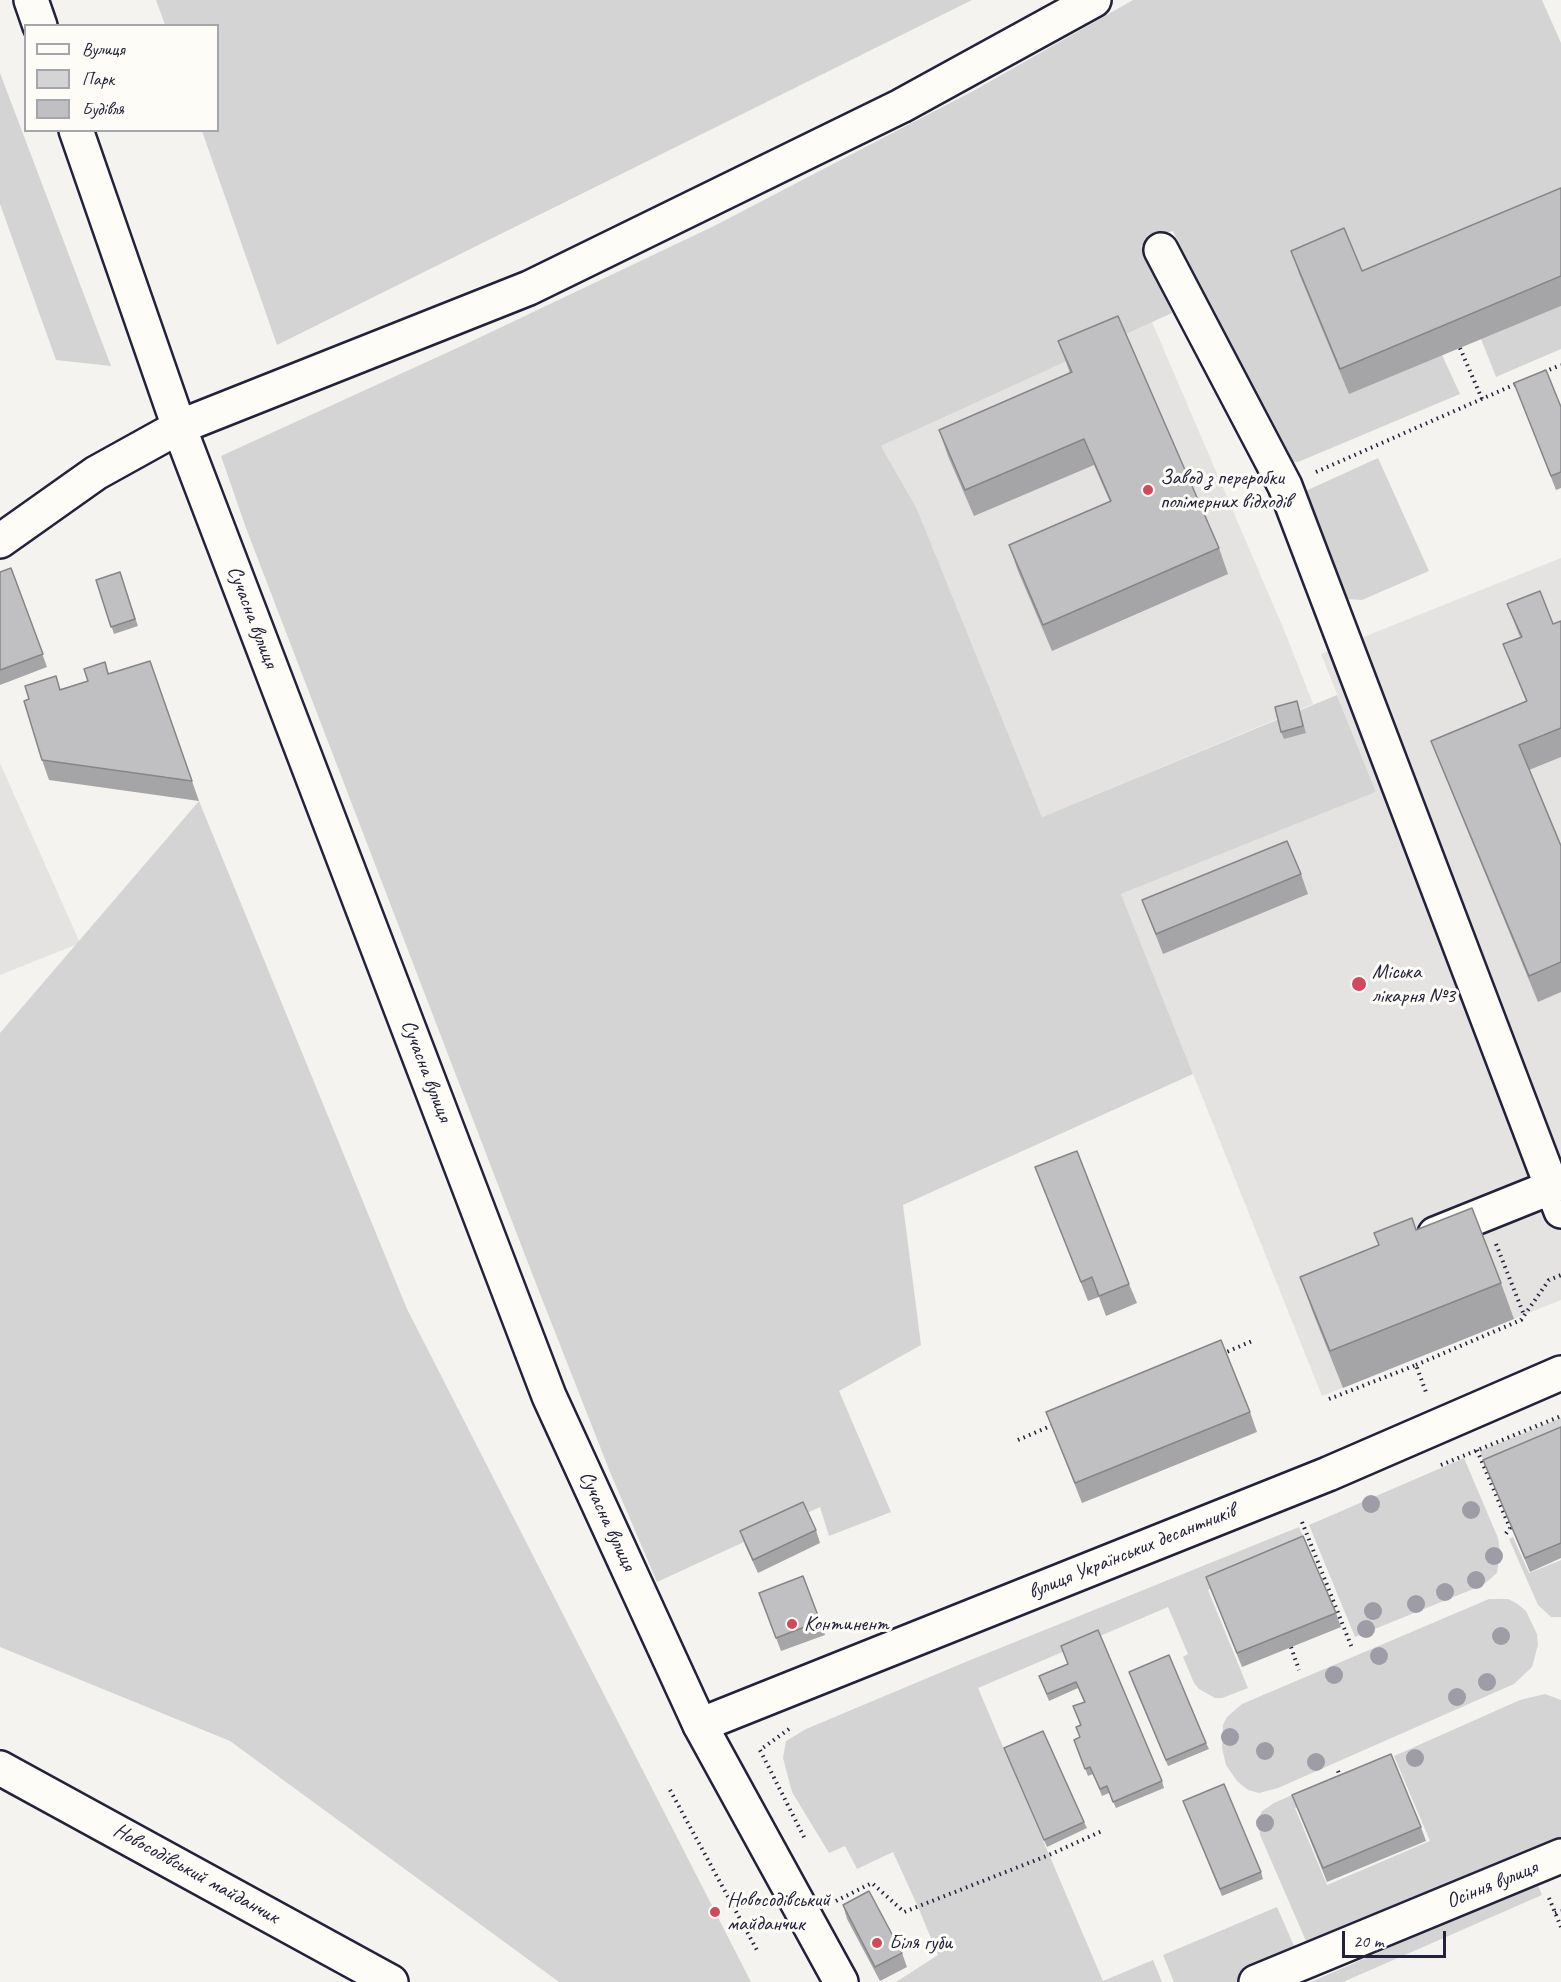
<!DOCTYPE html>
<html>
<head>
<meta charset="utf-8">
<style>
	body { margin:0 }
	#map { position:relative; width:1561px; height:1982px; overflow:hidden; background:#f4f3ef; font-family:Caveat,sans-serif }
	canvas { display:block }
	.legend { position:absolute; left:24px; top:24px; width:195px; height:108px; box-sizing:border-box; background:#fdfcf7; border:2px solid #a5a5ac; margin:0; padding:8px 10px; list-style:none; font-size:18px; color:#22223b }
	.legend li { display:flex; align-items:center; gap:12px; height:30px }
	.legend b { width:30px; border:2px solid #a5a5ac }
	.scale { position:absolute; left:1342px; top:1931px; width:104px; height:27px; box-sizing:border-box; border:3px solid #22223b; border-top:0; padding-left:8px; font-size:18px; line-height:21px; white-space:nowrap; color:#22223b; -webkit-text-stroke:4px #fdfcf7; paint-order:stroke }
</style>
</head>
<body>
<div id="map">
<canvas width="1561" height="1982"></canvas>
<ul class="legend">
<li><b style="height:8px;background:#fdfcf7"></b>Вулиця</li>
<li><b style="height:16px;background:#d5d4d5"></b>Парк</li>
<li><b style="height:16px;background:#c0bfc2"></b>Будівля</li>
</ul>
<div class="scale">20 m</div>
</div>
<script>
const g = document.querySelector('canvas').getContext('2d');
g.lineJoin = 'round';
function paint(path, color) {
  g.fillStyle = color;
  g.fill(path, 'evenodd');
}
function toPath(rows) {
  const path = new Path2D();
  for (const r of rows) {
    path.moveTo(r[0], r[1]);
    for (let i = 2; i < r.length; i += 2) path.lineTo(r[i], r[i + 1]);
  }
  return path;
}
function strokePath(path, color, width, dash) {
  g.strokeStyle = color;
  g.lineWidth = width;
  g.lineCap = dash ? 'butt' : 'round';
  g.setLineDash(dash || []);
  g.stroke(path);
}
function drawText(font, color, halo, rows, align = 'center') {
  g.font = font + ' Caveat,sans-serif';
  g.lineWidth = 6;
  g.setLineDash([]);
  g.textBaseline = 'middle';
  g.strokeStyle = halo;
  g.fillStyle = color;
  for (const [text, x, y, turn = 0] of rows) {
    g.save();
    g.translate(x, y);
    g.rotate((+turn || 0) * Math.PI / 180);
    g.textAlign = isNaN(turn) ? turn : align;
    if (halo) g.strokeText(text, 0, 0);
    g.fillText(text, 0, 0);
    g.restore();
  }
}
const built = toPath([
	[1152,322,1287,637,1313,704,1042,817,917,509,881,446],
	[1561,558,1561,1300,1322,1396,1121,894,1376,792,1321,654],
	[0,763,80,943,0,975]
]);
const green = toPath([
	[156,0,972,0,277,345,202,131,218,130,218,26,165,25],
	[1133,0,1542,0,1561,43,1561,218,1371,297,1300,277,1442,355,1460,394,1298,462,1287,462,1277,452,1173,231,1159,235,1141,246,1172,313,881,446,917,509,1042,817,1337,695,1376,792,1121,894,1193,1074,903,1205,921,1345,839,1391,891,1512,829,1536,820,1507,657,1582,610,1472,533,1276,246,528,221,456,468,343,714,226,975,90],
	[0,73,111,366,56,360,0,204],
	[1561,306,1561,349,1496,377,1481,339],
	[1378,458,1429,571,1362,600,1346,599,1338,590,1299,494],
	[199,801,407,1309,751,1982,559,1982,230,1741,0,1647,0,1033],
	[1561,1418,1561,1438,1487,1470,1480,1451],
	[1464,1458,1498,1538,1500,1551,1497,1573,1483,1585,1355,1637,1309,1525],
	[1299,1527,1308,1547,1208,1590,1248,1688,1222,1698,1215,1698,1199,1689,1194,1683,1183,1657,1188,1654,1168,1607,978,1688,1103,1981,1153,1960,1162,1982,896,1982,938,1955,918,1907,893,1852,857,1869,845,1846,829,1853,792,1792,783,1758,786,1741,806,1729,968,1661],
	[1513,1537,1529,1573,1561,1560,1561,1617,1551,1617,1538,1605,1509,1539],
	[1489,1599,1508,1599,1516,1603,1526,1611,1537,1634,1538,1645,1532,1667,1514,1684,1278,1788,1259,1793,1248,1790,1237,1781,1226,1765,1222,1748,1223,1725,1227,1717,1242,1704],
	[1545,1694,1561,1700,1561,1841,1310,1945,1306,1941,1260,1835,1258,1819,1262,1811,1274,1803,1335,1776,1340,1788,1295,1808,1327,1885,1430,1841,1394,1756,1520,1700],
	[1537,1883,1542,1895,1343,1982,1311,1982],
	[1277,1907,1294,1946,1294,1955,1240,1982,1174,1982,1163,1955]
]);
const path = toPath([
	[1460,348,1482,399],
	[1544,372,1561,365],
	[1316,472,1518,383],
	[1496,1244,1524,1315],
	[1222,1354,1252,1341],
	[1416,1365,1521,1320,1549,1280,1561,1275],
	[1329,1399,1416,1365,1427,1395],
	[1018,1440,1055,1424],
	[1477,1450,1510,1528,1504,1536],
	[1441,1465,1561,1416],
	[1302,1522,1352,1648],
	[1291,1647,1299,1670],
	[789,1729,760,1750,805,1839],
	[1338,1771,1341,1780],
	[670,1790,758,1952],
	[1549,1898,1561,1927],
	[836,1901,872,1883,904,1912,1049,1855,1102,1831],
	[1555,1913,1561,1911]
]);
const minor = toPath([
	[1161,250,1285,486,1561,1211],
	[0,541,96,473,179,427,529,288,901,106,1094,0],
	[1435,1234,1552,1187],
	[700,1725,1328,1474,1561,1373],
	[0,1768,391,1982],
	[1256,1982,1561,1856]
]);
const major = toPath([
	[31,0,40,26],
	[76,130,179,427,549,1396,700,1725,841,1982]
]);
const trees = [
	[1371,1504],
	[1471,1510],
	[1494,1556],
	[1476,1580],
	[1445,1592],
	[1416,1604],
	[1373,1611],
	[1366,1629],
	[1501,1636],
	[1379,1656],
	[1334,1675],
	[1487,1682],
	[1457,1697],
	[1230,1737],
	[1265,1751],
	[1415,1758],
	[1316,1762],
	[1265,1823]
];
const wall = toPath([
	[1561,188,1561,306,1349,394,1300,276,1291,251,1362,271],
	[1058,341,1219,548,1228,574,1052,651,1018,571,1009,545,1110,502,1094,465,974,516,948,456,939,430,1070,373],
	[1514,383,1561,407,1561,488,1556,490],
	[11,568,47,667,0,685,0,572],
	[120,572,138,626,114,634,96,580],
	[1507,604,1553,624,1561,621,1561,757,1529,770,1561,846,1561,992,1538,1002,1441,766,1431,741,1526,701,1503,644,1520,637],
	[150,661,199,801,49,780,42,760,60,689,88,681,105,662,109,674],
	[1297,701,1306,733,1284,739,1281,732],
	[1301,874,1308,894,1163,954,1142,900],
	[1035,1167,1129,1284,1137,1303,1106,1316,1099,1297,1088,1301],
	[1416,1230,1501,1283,1514,1319,1343,1388,1313,1313,1300,1277],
	[1046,1412,1250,1412,1257,1432,1082,1503],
	[1561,1427,1561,1558,1530,1572,1483,1460],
	[816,1530,820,1543,758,1573,745,1545,740,1531],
	[803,1576,825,1635,781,1651,759,1593],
	[1206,1577,1336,1613,1341,1627,1242,1667],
	[1068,1664,1162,1781,1164,1788,1116,1808,1109,1793,1102,1796,1093,1774,1088,1776,1074,1740,1080,1737,1080,1725,1073,1706,1084,1702,1078,1688,1049,1701,1039,1676],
	[1131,1679,1206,1743,1209,1749,1168,1766],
	[1004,1748,1084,1822,1087,1828,1047,1847],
	[1292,1795,1421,1827,1426,1841,1327,1882],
	[1186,1808,1261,1872,1263,1879,1222,1896],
	[843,1905,902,1953,907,1967,880,1981,847,1919]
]);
const building = toPath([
	[1561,188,1561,276,1340,369,1291,251,1344,228,1362,271,1561,188],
	[1118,316,1219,548,1043,625,1009,545,1111,501,1084,439,965,490,939,430,1072,372,1058,341,1118,316],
	[1546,370,1561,407,1561,472,1551,476,1514,383,1546,370],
	[11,568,43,654,0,670,0,572,11,568],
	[120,572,135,619,111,627,96,580,120,572],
	[1540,591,1553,624,1561,621,1561,728,1519,745,1561,846,1561,962,1529,976,1431,741,1527,701,1503,644,1522,637,1507,604,1540,591],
	[150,661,192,781,42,760,24,701,29,699,25,686,56,676,60,690,88,681,84,669,105,662,108,674,150,661],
	[1297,701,1303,726,1281,732,1275,707,1297,701],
	[1287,841,1301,874,1156,934,1142,900,1287,841],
	[1077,1151,1129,1284,1099,1296,1092,1277,1081,1282,1035,1167,1077,1151],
	[1472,1208,1501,1283,1330,1351,1300,1277,1379,1245,1374,1233,1412,1218,1416,1230,1472,1208],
	[1221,1340,1250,1412,1075,1483,1046,1412,1221,1340],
	[1561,1427,1561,1543,1525,1558,1483,1460,1561,1427],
	[803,1502,816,1530,753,1560,740,1531,803,1502],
	[1303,1536,1336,1613,1237,1653,1206,1577,1303,1536],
	[803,1576,820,1621,776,1638,759,1593,803,1576],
	[1098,1630,1162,1781,1113,1802,1107,1786,1100,1789,1090,1767,1085,1769,1074,1740,1080,1737,1076,1727,1081,1725,1073,1706,1085,1702,1076,1682,1047,1694,1039,1676,1068,1664,1061,1646,1098,1630],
	[1169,1655,1206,1743,1166,1760,1129,1672,1169,1655],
	[1043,1731,1084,1822,1044,1840,1004,1748,1043,1731],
	[1391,1754,1421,1827,1323,1868,1292,1795,1391,1754],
	[1224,1784,1261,1872,1220,1889,1183,1801,1224,1784],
	[869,1891,902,1953,875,1967,843,1905,869,1891]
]);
const markers = [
	[1148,490,6,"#d1495b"],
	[1359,984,8,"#d1495b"],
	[792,1624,6,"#d1495b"],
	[715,1912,6,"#d1495b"],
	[877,1943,6,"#d1495b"]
];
const poiNames = [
	["Завод з переробки",1160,478],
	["полімерних відходів",1160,502],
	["Міська",1372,972],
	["лікарня №3",1372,996],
	["Континент",804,1624],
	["Новосодівський",727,1900],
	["майданчик",727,1924],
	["Біля губи",889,1943]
];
const streetNames = [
	["Сучасна вулиця",252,617,69],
	["Сучасна вулиця",426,1071,69],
	["Сучасна вулиця",607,1521,65],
	["вулиця Українських десантників",1132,1552,-22],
	["Новосодівський майданчик",196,1874,29],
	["Осіння вулиця",1492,1885,-22]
];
paint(built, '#e4e3e2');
paint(green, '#d5d4d5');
strokePath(minor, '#22223b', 38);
strokePath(major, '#22223b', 38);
strokePath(path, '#22223b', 4, [1.5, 4.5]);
strokePath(minor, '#fdfcf7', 33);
strokePath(major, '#fdfcf7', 33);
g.fillStyle = '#9e9da5';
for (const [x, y] of trees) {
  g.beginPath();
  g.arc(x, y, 9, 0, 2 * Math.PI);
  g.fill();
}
paint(wall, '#a5a4a7');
paint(building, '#c0bfc2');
strokePath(building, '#868688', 1.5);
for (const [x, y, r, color] of markers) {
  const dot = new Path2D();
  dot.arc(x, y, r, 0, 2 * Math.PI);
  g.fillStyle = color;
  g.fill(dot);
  strokePath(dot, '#fdfcf7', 2);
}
drawText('21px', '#22223b', '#fdfcf7', poiNames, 'left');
drawText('21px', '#22223b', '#fdfcf7', streetNames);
</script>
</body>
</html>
